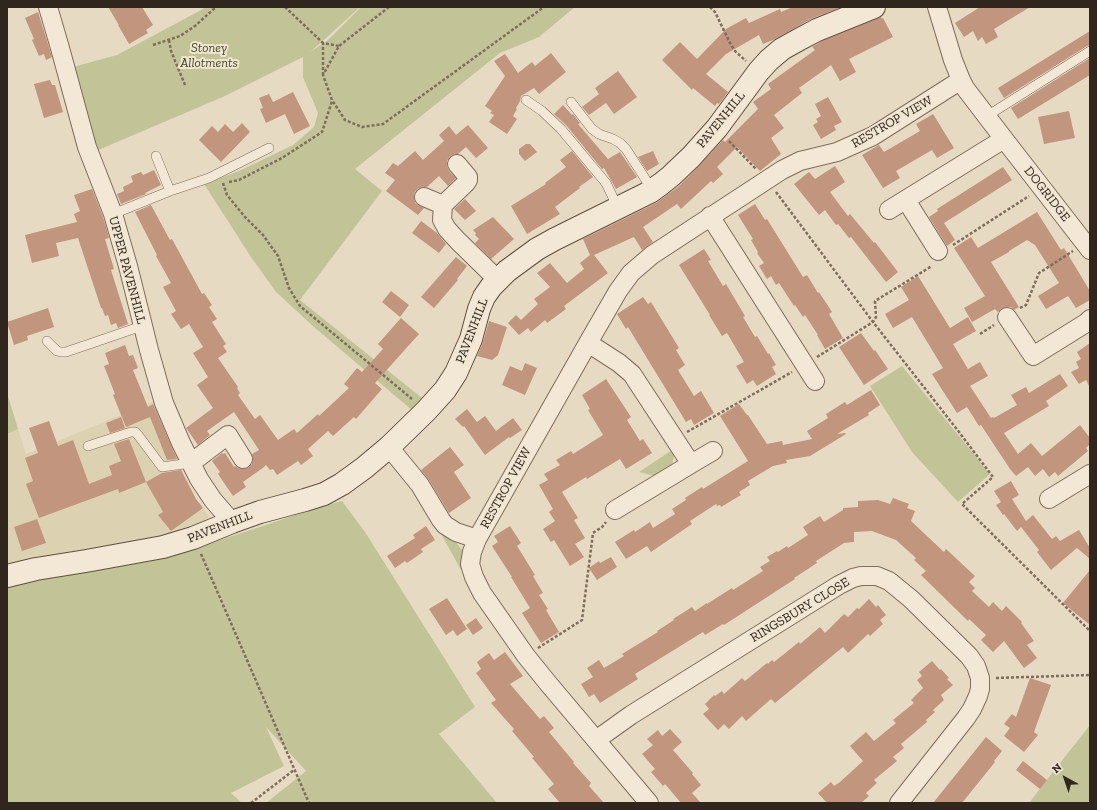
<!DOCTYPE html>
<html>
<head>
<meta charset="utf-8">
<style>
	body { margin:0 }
	#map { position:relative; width:1097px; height:810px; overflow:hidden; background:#e7dac3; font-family:"Zilla Slab",serif }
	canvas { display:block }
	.frame { position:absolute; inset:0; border:8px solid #31261e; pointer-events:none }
	.north { position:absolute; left:1045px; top:758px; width:40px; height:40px; -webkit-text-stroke:3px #f0e5d1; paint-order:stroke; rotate:320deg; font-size:11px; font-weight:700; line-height:16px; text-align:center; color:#31261e }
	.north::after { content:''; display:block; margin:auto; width:14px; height:18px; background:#31261e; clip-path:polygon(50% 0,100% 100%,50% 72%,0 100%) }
</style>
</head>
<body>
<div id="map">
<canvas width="1097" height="810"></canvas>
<div class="frame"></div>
<div class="north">N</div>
</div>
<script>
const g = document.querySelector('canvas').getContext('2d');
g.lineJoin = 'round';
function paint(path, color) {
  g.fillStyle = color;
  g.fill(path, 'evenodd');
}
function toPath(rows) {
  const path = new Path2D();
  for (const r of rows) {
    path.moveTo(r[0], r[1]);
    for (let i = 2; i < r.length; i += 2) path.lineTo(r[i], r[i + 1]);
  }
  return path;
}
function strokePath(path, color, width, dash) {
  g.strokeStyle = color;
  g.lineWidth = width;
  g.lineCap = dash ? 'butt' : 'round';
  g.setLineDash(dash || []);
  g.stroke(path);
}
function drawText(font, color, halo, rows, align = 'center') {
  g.font = font + ' "Zilla Slab",serif';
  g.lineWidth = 4;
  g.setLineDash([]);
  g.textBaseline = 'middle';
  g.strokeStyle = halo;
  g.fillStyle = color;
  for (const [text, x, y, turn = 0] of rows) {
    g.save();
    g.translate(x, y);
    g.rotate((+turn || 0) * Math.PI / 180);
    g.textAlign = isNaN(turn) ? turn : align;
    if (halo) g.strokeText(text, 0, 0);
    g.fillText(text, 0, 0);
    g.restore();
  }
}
const farmland = toPath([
	[160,399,186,461,183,474,196,499,209,516,201,528,171,539,7,565,7,434,18,429,26,454]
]);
const green = toPath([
	[203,7,360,7,325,39,310,52,328,40,361,7,575,7,539,37,500,53,355,169,382,191,300,300,422,398,413,411,314,327,276,292,251,257,204,184,239,171,293,145,314,127,318,113,303,77,303,57,225,96,96,151,73,67,117,55,203,9],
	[902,366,990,474,958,502,912,452,870,386],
	[7,393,18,429,7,434],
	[672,450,674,456,672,465,659,477,639,472],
	[342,501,365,532,475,707,439,734,497,803,266,803,306,771,266,727,284,766,231,793,242,803,7,803,7,586,192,548,197,549,202,546,317,508],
	[440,532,455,541,461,549,463,551,464,567,461,570],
	[1090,725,1090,803,1029,803,1046,781]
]);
const building = toPath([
	[108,7,142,7,153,25,146,30,148,33,129,44,118,25,119,25],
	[793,7,841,7,811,19,773,40,763,44,759,35,726,54,706,74,728,92,719,104,717,103,715,106,693,88,692,90,662,60,680,42,697,59,726,29,746,18,749,23,780,9,781,12],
	[980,7,1030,7,994,29,998,37,986,44,982,37,978,41,973,31,964,37,955,23],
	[38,12,52,57,46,60,44,54,39,56,32,40,34,39,25,18],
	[881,17,882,19,883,18,893,37,849,59,856,72,840,81,831,65,799,88,802,93,774,115,784,128,771,138,781,154,760,171,737,147,717,167,723,174,713,183,711,181,681,209,677,204,643,227,653,242,642,250,634,237,594,255,608,273,564,306,566,309,547,323,545,320,531,332,528,328,519,335,508,323,516,315,521,320,538,304,534,299,550,287,537,273,550,263,567,283,584,269,580,263,590,255,583,239,656,203,679,186,700,165,723,140,725,142,758,109,753,102,771,89,768,84,815,50,812,47,822,41],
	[1090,31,1090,45,1087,46,1004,98,998,88],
	[551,53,566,72,539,94,534,88,521,96,520,101,516,108,517,109,513,116,517,119,507,134,489,122,494,115,490,113,492,111,485,106,505,76,494,61,505,54,518,73,532,62,535,66],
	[1090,58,1090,75,1018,119,1011,108],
	[618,71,637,97,614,114,606,103,589,115,582,107,599,94,595,88],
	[50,80,52,85,55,85,63,112,44,118,34,84],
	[293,92,310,126,294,134,285,114,266,123,260,109,263,108,259,98,269,94,273,102],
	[828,97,842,122,834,126,836,130,821,139,813,125,818,122,816,119,821,116,815,104],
	[563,105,572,115,573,114,580,123,578,124,608,159,620,152,637,177,616,189,604,168,602,169,566,125,554,114],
	[1069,111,1075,138,1044,144,1038,117],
	[933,114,954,148,937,158,932,150,896,171,900,178,883,188,862,155,879,145,884,152,920,131,916,124],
	[242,123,250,132,221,162,199,140,212,126,218,132,225,124,233,132],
	[468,125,488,148,476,158,466,147,458,154,455,154,450,156,447,161,447,166,449,171,456,178,448,186,439,176,427,187,422,187,417,189,414,193,414,199,416,204,424,208,418,215,386,191,395,180,385,173,393,163,398,166,415,151,423,160,444,141,439,135,449,126,456,135],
	[526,144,530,144,537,152,525,161,519,154,519,149],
	[572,151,593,177,579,187,580,188,555,207,560,214,527,234,511,206,546,184,545,183,566,167,560,160],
	[653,151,659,164,647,171,638,157],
	[835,166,845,182,830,192,848,216,850,214,874,243,875,242,898,272,886,282,851,237,849,238,838,224,836,225,825,210,819,215,794,184,809,172,815,179],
	[1003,167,1012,180,944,223,955,240,947,246,929,217,938,211,937,209],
	[154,170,161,185,145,193,146,194,121,204,117,194,124,191,123,187,133,182,131,176,141,172,143,175],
	[92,189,103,217,107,230,109,238,105,239,114,269,111,270,128,324,118,328,116,323,111,325,108,315,105,316,102,308,101,308,78,238,56,243,59,256,32,263,25,235,77,222,74,214,80,211,74,195],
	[465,199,476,211,465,220,454,209],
	[755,204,765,220,767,219,803,277,807,275,818,293,819,292,832,312,829,314,843,338,825,349,817,335,818,335,805,315,803,317,795,305,794,306,779,283,776,285,771,276,767,279,759,266,764,263,757,253,758,252,751,240,753,239,738,215],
	[151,205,170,240,172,239,202,294,204,293,212,305,209,307,217,319,212,322,226,344,223,346,227,352,218,358,238,387,237,388,240,393,238,395,255,419,260,415,278,440,294,429,297,433,318,414,319,416,349,388,344,384,357,368,362,372,383,349,378,344,401,318,419,334,375,383,382,389,356,419,354,417,333,436,328,431,308,449,313,456,301,465,298,461,277,475,273,469,270,470,266,465,264,467,243,482,246,487,233,496,218,474,220,472,212,461,222,453,223,454,225,453,234,467,235,466,238,468,244,469,248,468,252,464,253,459,252,454,259,450,234,412,207,431,210,435,198,445,186,428,213,408,197,385,208,377,193,353,203,347,189,324,181,329,171,314,176,311,163,287,171,283,156,256,157,255,135,212],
	[1037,212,1061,250,1064,248,1090,291,1090,300,1076,308,1068,296,1046,309,1038,296,1059,283,1035,245,1027,240,1009,251,1009,252,991,262,1019,307,1014,310,1011,307,1006,307,1001,309,998,312,995,309,972,322,964,308,985,296,954,248,971,237,978,248],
	[493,217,514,239,491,259,475,243,479,239,475,235,476,233,473,230],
	[421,221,437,233,446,244,439,253,412,233],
	[704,249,711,260,708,261,723,286,726,284,745,316,743,317,755,337,757,336,768,354,769,353,776,365,772,367,776,374,757,386,753,380,747,384,736,366,744,362,727,333,722,336,709,315,710,315,679,265],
	[456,257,467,266,457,279,458,280,434,308,421,297],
	[918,276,950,328,968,317,976,331,953,344,968,369,980,362,988,376,970,386,991,418,993,417,994,418,1017,405,1011,395,1026,387,1029,393,1060,374,1068,386,1046,401,1049,406,1004,433,1018,454,1031,443,1042,456,1080,425,1090,438,1090,444,1086,448,1088,451,1058,476,1055,472,1049,477,1043,469,1035,476,1028,467,1016,476,1010,469,981,425,979,426,967,407,957,413,932,374,943,368,912,317,893,328,885,314,909,300,901,287],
	[391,291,409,305,400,317,382,302],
	[643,297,648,304,651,302,679,348,676,350,685,365,678,370,694,396,701,391,714,413,694,425,691,419,686,422,628,327,626,329,617,314],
	[48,308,54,327,27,336,28,340,14,345,7,322],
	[489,321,507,327,498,355,492,360,477,356,483,342],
	[861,333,874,351,875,350,888,369,864,385,839,347],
	[1090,343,1090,388,1086,380,1079,384,1071,372,1079,368,1076,362,1081,359,1077,352],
	[125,345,129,356,133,355,138,368,133,370,148,407,153,404,177,459,167,460,150,417,126,427,113,395,115,394,104,366,109,364,105,353],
	[525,363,537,368,525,395,502,385,510,366,522,371],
	[606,379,631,417,627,420,640,441,643,439,652,453,626,469,620,459,587,479,586,477,562,492,578,518,574,520,585,538,575,544,584,557,570,566,554,540,551,542,543,529,555,521,549,512,553,509,539,485,548,480,544,474,560,465,556,460,571,451,573,454,603,435,588,410,590,409,582,395],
	[871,390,880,405,868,413,869,415,837,434,845,433,846,434,810,456,786,460,787,463,773,466,748,481,750,485,739,492,741,495,721,507,720,505,717,506,716,504,690,521,692,524,651,552,647,546,626,559,615,542,634,530,635,532,650,522,653,528,675,514,672,509,686,500,685,498,702,487,703,489,748,461,720,416,739,404,747,415,748,415,767,444,782,441,783,445,812,439,807,431,828,418,826,414,845,402,847,405],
	[467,409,477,422,485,416,496,431,513,418,522,430,510,438,509,437,485,455,464,426,463,427,455,419],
	[121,417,125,428,110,433,106,423],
	[49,421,58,446,73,440,89,484,112,475,109,466,121,461,114,444,129,439,146,482,119,493,118,489,39,518,26,484,33,481,25,458,38,453,29,428],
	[450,447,464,465,454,472,471,498,449,513,429,480,421,470],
	[181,470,196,499,203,508,171,531,158,515,163,512,146,482,162,473],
	[1011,481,1019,495,1012,499,1026,521,1033,515,1052,539,1056,536,1060,541,1079,530,1090,548,1090,559,1077,548,1051,570,1037,552,1039,550,1021,527,1017,531,1004,514,1003,515,996,505,1001,502,994,491],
	[893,498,909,504,907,508,915,511,911,521,944,552,946,549,975,576,969,582,975,588,972,591,989,607,993,602,1002,611,1006,606,1022,622,1021,623,1034,641,1027,645,1037,658,1024,668,1004,641,993,652,981,640,986,635,969,619,968,621,921,575,926,571,914,560,916,558,896,540,872,531,854,532,854,542,844,543,816,561,817,563,794,578,795,579,724,625,723,624,705,635,703,632,635,674,638,679,600,703,594,694,589,697,581,684,593,677,587,668,599,660,604,668,624,656,622,654,658,632,657,631,674,620,673,619,692,607,695,611,707,603,707,604,732,588,733,590,763,571,760,567,770,561,767,557,777,551,778,552,787,546,788,548,808,535,803,527,820,516,824,522,843,510,843,508,858,507,858,501,878,500,890,504],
	[37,519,46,543,22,551,14,527],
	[426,526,435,540,421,549,423,552,407,563,405,561,395,568,387,556,415,538,413,535],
	[510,526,521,543,517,546,535,575,533,576,543,593,539,595,548,609,546,610,559,632,541,643,522,613,530,608,511,577,512,577,492,546,498,542,494,536],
	[611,557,617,567,597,580,589,568,599,561,600,563],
	[1090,570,1090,625,1063,603],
	[447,598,467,629,457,636,453,630,446,635,429,609],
	[869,599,876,607,878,605,886,615,880,620,883,624,870,636,868,634,848,653,843,647,775,703,771,699,746,721,742,716,729,729,724,724,718,730,703,714,709,709,705,704,714,695,715,696,722,691,724,694,742,678,745,681,767,663,768,664,772,660,774,662,799,642,800,644,820,627,825,633,844,614,848,617,857,608,859,609],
	[476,618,483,628,473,635,466,625],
	[505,652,523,676,510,684,540,719,544,716,554,728,549,732,574,762,573,763,591,783,589,786,604,803,560,803,548,789,554,784,533,759,532,758,534,757,512,731,514,729,491,703,496,700,476,673,481,669,477,662,489,653,494,660],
	[932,661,940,670,941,669,949,678,947,679,953,685,941,695,944,700,933,710,935,712,926,720,927,722,901,744,904,748,893,757,897,761,874,780,877,783,866,793,869,796,861,803,827,803,818,793,831,782,834,786,840,782,863,761,850,746,866,732,874,741,896,723,893,720,914,703,911,700,923,688,917,680,922,676,919,672],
	[1030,678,1051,685,1034,732,1038,735,1024,752,1004,736,1010,728,1004,724,1012,714,1016,717],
	[670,729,682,742,673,750,693,773,692,774,701,785,692,793,701,803,681,803,665,784,663,786,651,772,655,769,642,754,653,745,647,739,658,730,662,736],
	[986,737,1002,751,994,761,995,762,962,803,933,803],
	[1023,761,1047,780,1040,789,1016,770]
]);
const path = toPath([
	[285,7,323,43],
	[389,7,339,46,323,75,332,100,345,120,362,127,383,124,544,7],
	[710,7,715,12,731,45,735,51,746,61],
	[169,40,171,51,185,85],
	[153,45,180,36,195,26,216,7],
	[323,75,323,43,339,46],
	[729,141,756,169],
	[229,182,239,180,282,158,322,132,332,101],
	[223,183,227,195,245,217,263,235,278,256,289,288,300,306,412,399],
	[776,192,873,322,959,432,993,477,962,504,1090,631],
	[953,245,1029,196],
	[1020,308,1026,305,1039,273,1073,251],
	[980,334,994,325],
	[817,357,873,322,876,317,875,301,932,266],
	[687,432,792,372],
	[201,554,309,803],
	[538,648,582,620,593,533,602,527,606,522],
	[996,678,1090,675],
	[251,803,294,770]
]);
const lane = toPath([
	[526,100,542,111,561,129,606,183,618,208],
	[571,102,592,129,599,134,613,139,620,143,626,149,646,180,650,192],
	[987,116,1090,51],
	[156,156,170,191],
	[113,214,170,191,209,178,269,148],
	[47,341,57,351,61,352,66,352,142,326],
	[88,446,131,432,135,432,138,435,162,467,191,463]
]);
const street = toPath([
	[48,7,60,48,87,147,113,214,128,266,149,350,164,403,181,443,199,479,213,500,232,522],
	[961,80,965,88,1004,139,1090,250],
	[457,164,468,177,468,180,466,183,443,205,442,220,447,229,458,241,498,280],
	[424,197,443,205],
	[906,200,938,251],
	[889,210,1004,139],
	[710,216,815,381],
	[1007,317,1033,356,1086,323,1090,319],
	[588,343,619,363,632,374,691,464,615,510],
	[389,447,420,485,441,520,445,525,456,532,477,539,588,343,618,291,631,273,652,255,782,170,800,161,837,152,873,136,961,80,953,60,937,7],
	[191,463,228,435,243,459],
	[691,464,713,451],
	[1049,499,1090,474],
	[477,539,472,552,470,564,474,577,482,593,526,656,547,682,649,803],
	[596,740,631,715,839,585,853,578,861,576,877,576,889,581,911,599,969,656,976,666,980,678,980,689,978,696,972,709,966,718,899,803]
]);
const secondary = toPath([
	[7,576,36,569,86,561,163,547,193,538,232,522,260,512,305,500,324,494,342,484,364,468,389,447,426,411,445,390,456,373,471,339,479,309,484,297,491,287,507,271,537,249,555,239,650,192,661,184,671,176,691,157,717,128,759,71,769,60,782,49,800,39,817,30,874,7]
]);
const parkNames = [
	["Stoney",209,48],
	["Allotments",209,63]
];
const streetNames = [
	["PAVENHILL",721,120,-51],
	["RESTROP VIEW",892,122,-30],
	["DOGRIDGE",1047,194,52],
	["UPPER PAVENHILL",127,270,75],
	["PAVENHILL",472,331,-69],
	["RESTROP VIEW",506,488,-61],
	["PAVENHILL",220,527,-21],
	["RINGSBURY CLOSE",800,610,-31]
];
paint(farmland, '#dcd2b1');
paint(green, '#c2c498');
paint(building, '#c1957e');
strokePath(lane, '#7f6c5c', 10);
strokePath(street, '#7f6c5c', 20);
strokePath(secondary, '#614e3f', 24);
strokePath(path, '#7f6c5c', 2.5, [3, 2]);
strokePath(lane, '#f3e8d5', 9);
strokePath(street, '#f3e8d5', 18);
strokePath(secondary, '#f3e8d5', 22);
drawText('italic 13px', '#444b27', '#f0e5d1', parkNames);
drawText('13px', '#31261e', '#f0e5d1', streetNames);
</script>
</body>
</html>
